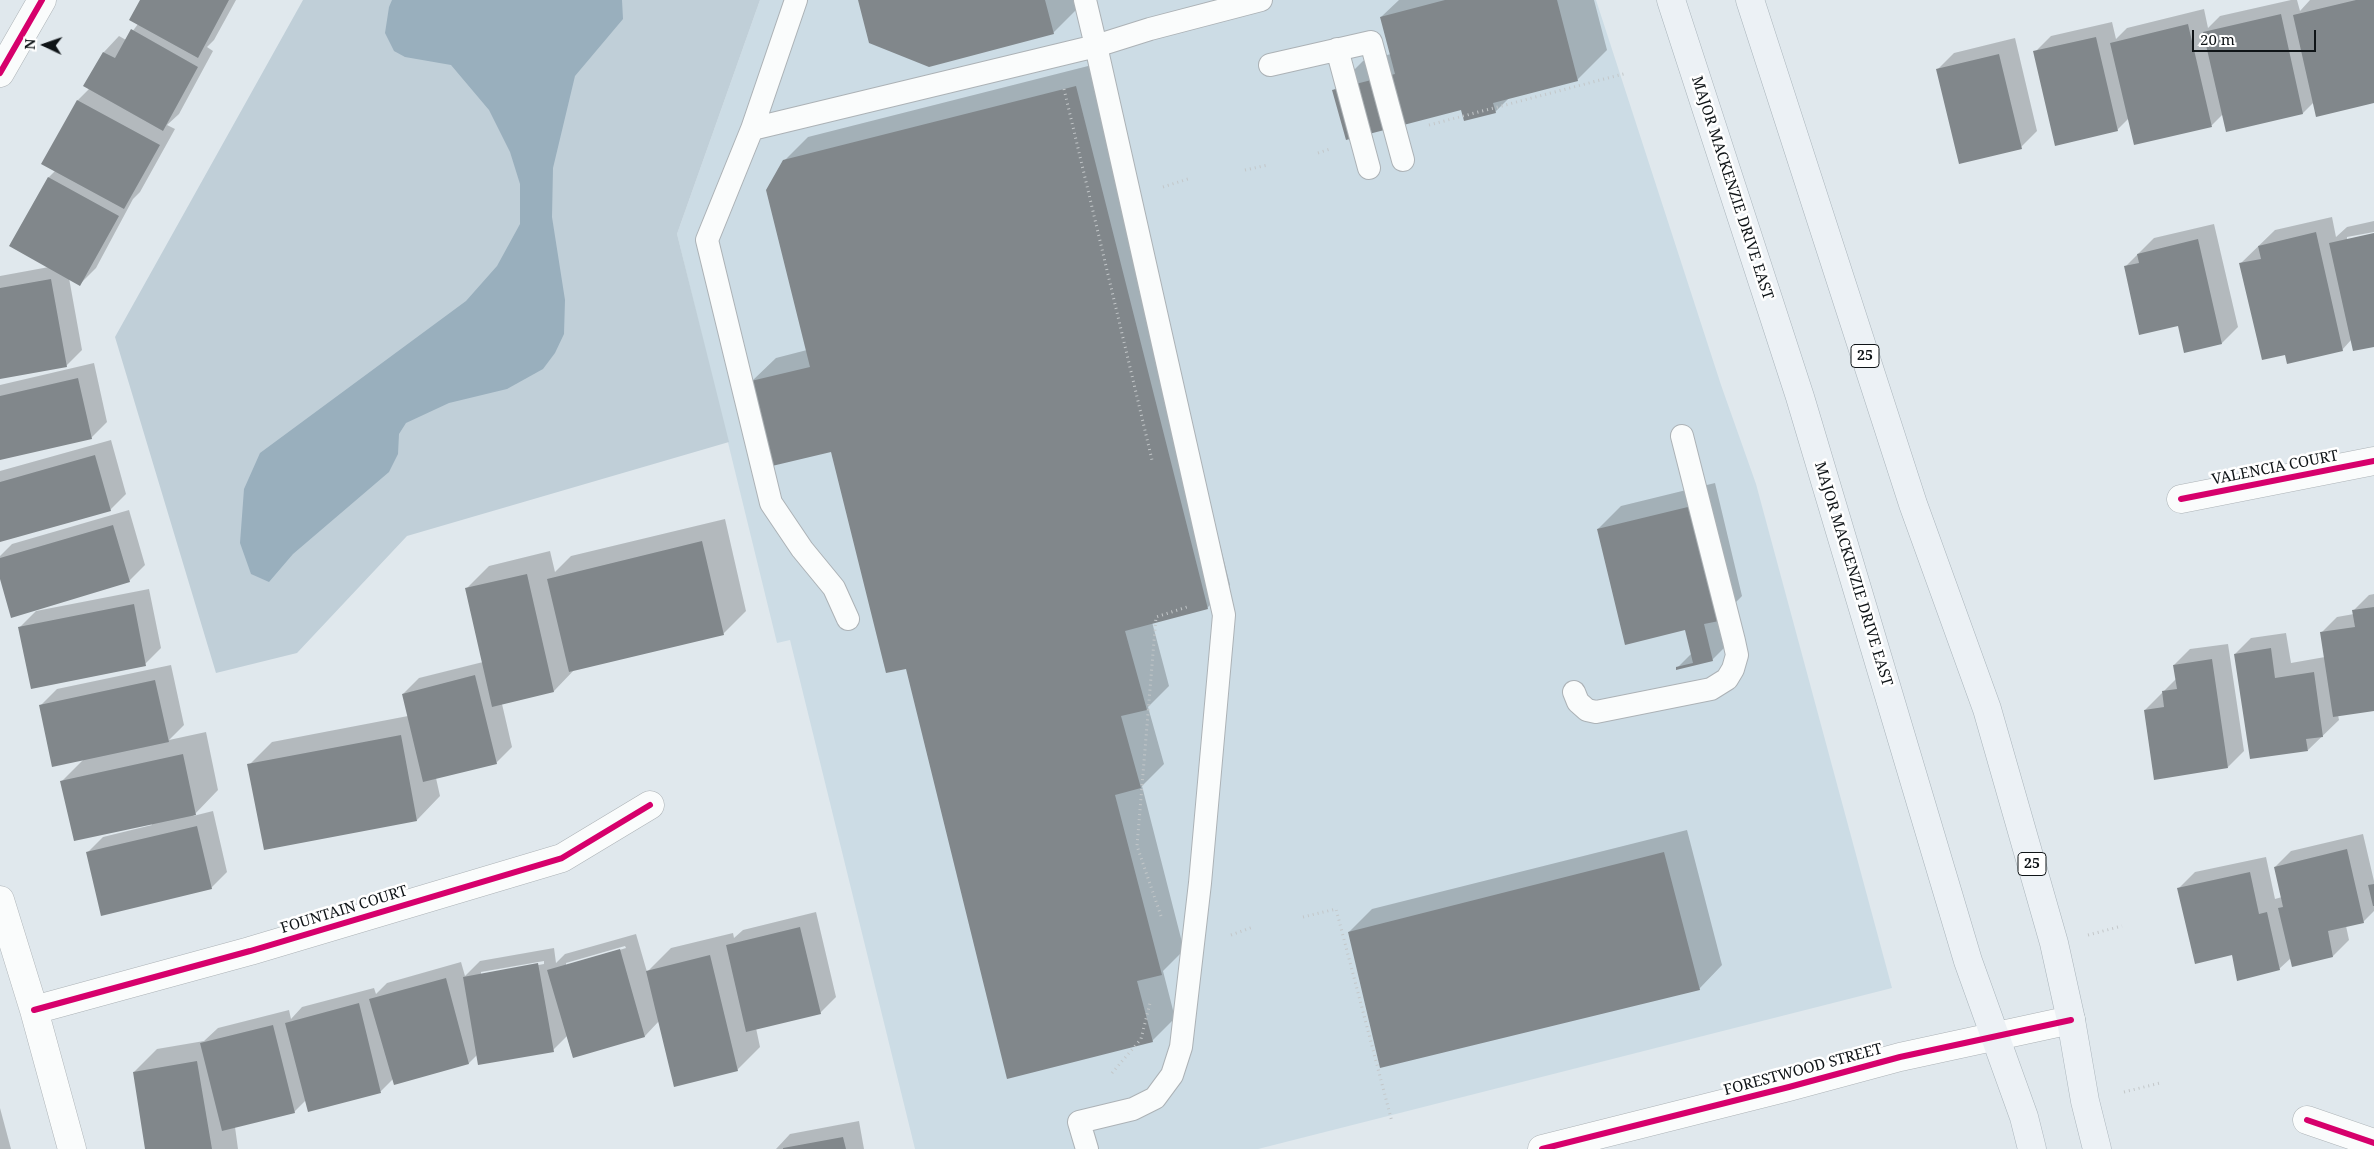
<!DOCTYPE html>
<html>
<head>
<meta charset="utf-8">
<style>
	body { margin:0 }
	#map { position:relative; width:2374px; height:1149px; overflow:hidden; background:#e0e8ed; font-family:"Noto Serif",serif }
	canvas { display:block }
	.north { position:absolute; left:20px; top:20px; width:50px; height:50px; -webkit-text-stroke:4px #fff; paint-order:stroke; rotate:273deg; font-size:14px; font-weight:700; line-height:20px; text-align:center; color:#0f1417 }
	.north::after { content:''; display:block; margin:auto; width:18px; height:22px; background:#0f1417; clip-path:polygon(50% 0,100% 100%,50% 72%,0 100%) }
	.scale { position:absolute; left:2192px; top:30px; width:124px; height:22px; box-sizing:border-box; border:2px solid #0f1417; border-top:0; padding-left:6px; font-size:15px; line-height:18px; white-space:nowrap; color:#0f1417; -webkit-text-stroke:4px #fff; paint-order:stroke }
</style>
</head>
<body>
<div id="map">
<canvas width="2374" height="1149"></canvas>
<div class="north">N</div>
<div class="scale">20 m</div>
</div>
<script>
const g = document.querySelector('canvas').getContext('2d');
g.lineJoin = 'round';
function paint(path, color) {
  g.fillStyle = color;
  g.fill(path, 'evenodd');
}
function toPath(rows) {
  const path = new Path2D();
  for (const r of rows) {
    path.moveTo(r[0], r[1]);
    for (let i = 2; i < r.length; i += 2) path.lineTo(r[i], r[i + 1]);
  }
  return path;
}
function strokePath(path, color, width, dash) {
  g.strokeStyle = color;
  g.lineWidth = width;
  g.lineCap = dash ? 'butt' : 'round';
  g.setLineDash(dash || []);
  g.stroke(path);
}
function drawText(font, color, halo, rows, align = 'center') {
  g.font = font + ' "Noto Serif",serif';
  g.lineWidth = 5;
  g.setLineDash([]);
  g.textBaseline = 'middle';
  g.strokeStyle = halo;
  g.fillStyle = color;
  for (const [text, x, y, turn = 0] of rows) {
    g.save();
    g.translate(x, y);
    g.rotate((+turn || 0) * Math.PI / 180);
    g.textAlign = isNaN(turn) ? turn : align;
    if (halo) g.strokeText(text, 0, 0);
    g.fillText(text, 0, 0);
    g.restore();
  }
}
const built = toPath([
	[760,0,1596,0,1721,385,1756,484,1892,988,1258,1149,915,1149,790,640,777,643,677,234]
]);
const green = toPath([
	[303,0,760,0,677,234,729,442,407,536,297,653,216,673,115,337]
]);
const water = toPath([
	[392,0,622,0,623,19,575,76,553,168,552,217,565,300,564,334,555,353,543,369,507,389,449,403,406,423,399,434,398,454,389,472,293,554,269,582,251,574,240,543,244,489,260,453,466,301,497,266,520,224,520,184,510,152,489,110,451,65,405,57,394,51,385,33,389,7]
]);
const shadow = toPath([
	[141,0,236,0,214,40,207,47,213,51,179,114,167,125,175,129,140,192,133,199,96,268,80,284,69,278,82,350,66,366,0,377,0,276,49,267,11,246,49,177,56,170,78,100,89,89,104,52,119,36,126,40,138,24],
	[860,0,1074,0,1076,10,1053,33],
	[1399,0,1594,0,1607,50,1577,80,1510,97,1495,112,1334,90,1363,61,1391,54,1381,17],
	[2291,0,2297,0,2300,11,2310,0,2374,0,2374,102,2314,102,2303,113,2223,114,2212,125,2135,144,2129,118,2117,130,2035,52,2051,36,2112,22,2116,39,2127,28,2204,9,2208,28,2220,16],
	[2015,38,2037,131,2021,147,1938,69,1954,53],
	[1100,63,1230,585,1207,608,1152,622,1169,686,1148,707,1164,764,1142,786,1184,950,1163,971,1175,1018,1152,1041,907,668,832,450,752,381,776,358,807,350,784,161,808,137],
	[2332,217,2336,237,2347,227,2374,221,2374,232,2347,237,2347,240,2374,234,2374,345,2351,340,2342,350,2286,354,2240,264,2275,230],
	[2214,224,2238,327,2222,343,2185,351,2179,325,2125,267,2154,238],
	[94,363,107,422,91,438,0,459,0,385],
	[111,440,126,494,110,510,0,541,0,471],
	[1715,483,1742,596,1729,609,1735,637,1712,660,1677,668,1692,653,1686,629,1598,529,1621,506],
	[129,510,145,565,129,581,0,574,0,556,12,544],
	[725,519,746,611,723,634,575,669,554,691,502,704,512,747,496,763,436,778,440,796,417,820,249,765,272,742,408,716,403,694,419,678,483,662,466,589,489,566,550,551,555,572,571,556],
	[149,589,161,648,145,664,20,627,36,611],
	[2374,594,2374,709,2338,715,2339,720,2308,750,2235,654,2251,638,2286,633,2291,663,2325,657,2321,633,2337,617,2354,614,2353,611,2369,595],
	[2228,644,2244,751,2228,767,2145,710,2176,679,2174,665,2190,649],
	[171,665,184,725,169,740,206,732,218,790,193,816,213,811,227,872,211,888,87,853,103,837,152,825,151,823,62,781,84,759,41,705,57,689],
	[1687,830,1722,965,1699,989,1349,932,1372,909],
	[2363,834,2374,881,2374,911,2363,922,2346,926,2349,940,2333,956,2291,958,2279,969,2233,954,2179,888,2195,872,2266,857,2275,899,2282,897,2275,867,2291,851],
	[816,912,836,997,820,1013,756,1028,760,1047,737,1070,659,1021,645,1036,573,1057,567,1036,553,1050,478,1054,469,1063,393,1079,381,1091,309,1110,306,1100,294,1112,235,1127,238,1149,147,1149,134,1072,157,1049,204,1041,218,1028,289,1010,291,1019,302,1007,374,988,376,994,387,983,461,962,465,976,480,961,554,948,556,963,565,954,636,934,647,972,671,948,733,933,734,938,743,930],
	[625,946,626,948,566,966,566,963],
	[544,961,544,964,481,975,481,972],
	[0,1108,11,1149,0,1149],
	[859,1121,864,1149,776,1149,790,1134]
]);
const building = toPath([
	[140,0,229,0,198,58,129,20],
	[858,0,1045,0,1054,34,929,67,869,43],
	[1445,0,1557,0,1578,81,1493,103,1496,113,1464,121,1461,110,1346,140,1332,90,1395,74,1380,17],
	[2356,0,2374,0,2374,103,2316,117,2293,15],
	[2281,14,2303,114,2226,132,2203,32],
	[2188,24,2212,127,2134,145,2110,43],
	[131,29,198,67,163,131,83,86,103,52,115,58],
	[2096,37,2118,131,2055,146,2033,51],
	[1999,54,2022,149,1959,164,1936,69],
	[1076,86,1208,609,1125,631,1147,710,1121,716,1141,788,1115,795,1162,975,1137,981,1153,1042,1007,1079,906,669,886,673,831,452,772,466,751,381,810,367,766,190,783,160],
	[77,100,160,145,124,209,41,164],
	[48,177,119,216,80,286,9,246],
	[2316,232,2343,351,2287,364,2285,355,2262,360,2239,263,2261,259,2258,246],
	[2374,233,2374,347,2353,351,2329,243],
	[2198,239,2222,344,2184,353,2178,326,2139,335,2124,266,2139,263,2137,254],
	[51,279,67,367,0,379,0,288],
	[78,378,92,439,0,460,0,396],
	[95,455,111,511,0,542,0,482],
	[1692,506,1719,621,1704,624,1713,661,1676,670,1676,667,1693,663,1685,630,1625,645,1597,529],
	[113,525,130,582,11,618,0,579,0,558],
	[702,541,724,635,569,672,547,579],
	[527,574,554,692,492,707,465,588],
	[134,604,146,666,31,689,18,627],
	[2374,607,2374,711,2333,717,2320,632,2355,627,2352,610],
	[2271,648,2275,678,2314,672,2323,737,2306,739,2308,751,2250,759,2234,654],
	[2212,659,2228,768,2154,780,2144,710,2164,707,2162,691,2177,689,2173,665],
	[475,675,497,764,423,782,402,694],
	[155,680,169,742,52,767,39,705],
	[401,735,417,821,264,850,247,764],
	[183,754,196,815,74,841,60,781],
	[197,826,212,889,101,916,86,852],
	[2347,849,2364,923,2328,931,2333,957,2292,967,2278,908,2283,907,2274,867],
	[1664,852,1700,990,1380,1068,1348,932],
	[2250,872,2259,914,2267,912,2280,970,2237,981,2232,955,2195,964,2177,888],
	[2374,884,2374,906,2373,906,2368,885],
	[800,927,821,1014,746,1032,726,945],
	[620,949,645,1037,573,1058,547,970],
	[710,955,738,1071,674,1087,646,971],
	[538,963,554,1052,478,1065,463,977],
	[446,978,469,1064,394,1085,369,999],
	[359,1003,381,1093,308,1112,285,1023],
	[273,1025,295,1113,222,1131,200,1043],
	[197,1061,212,1149,145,1149,133,1072],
	[843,1137,846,1149,783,1149,783,1148]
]);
const path = toPath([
	[1064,89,1152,460],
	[1429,125,1627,73],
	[1318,153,1330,149],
	[1245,170,1268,165],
	[1163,187,1191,178],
	[1161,916,1137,846,1156,617,1187,607],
	[1303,917,1336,909,1392,1122],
	[1231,935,1253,927],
	[2088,935,2122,926],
	[1112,1073,1141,1039,1150,1003],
	[2124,1092,2160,1083]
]);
const lane = toPath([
	[796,0,752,129,1096,46,1085,0],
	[1337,49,1369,168],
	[1270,65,1371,42,1403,160],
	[752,129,707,240,771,503,802,549,834,588,848,619],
	[1574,692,1578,702,1587,710,1596,712,1711,689,1727,679,1733,669,1737,655,1734,641,1682,436],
	[1087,1149,1079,1122,1133,1109,1155,1098,1172,1075,1181,1047,1200,883,1224,615,1096,46,1150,29,1261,0]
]);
const street = toPath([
	[0,73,42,0],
	[2181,499,2374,461],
	[0,900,34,1010,72,1149],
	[34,1010,250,951,562,858,650,805],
	[2307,1120,2374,1143],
	[1542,1149,1789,1087,1900,1057,2071,1020]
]);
const primary = toPath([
	[1671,0,1800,397,1968,961,2024,1117,2032,1149],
	[1750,0,1913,504,1987,709,2054,943,2071,1020,2085,1101,2097,1149]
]);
const cycleway = toPath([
	[0,73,42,0],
	[2181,499,2374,461],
	[34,1010,250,951,562,858,650,805],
	[2307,1120,2374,1143],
	[1542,1149,1789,1087,1900,1057,2071,1020]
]);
const shields = [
	[1865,356,28],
	[2032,864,28]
];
const shieldNames = [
	["25",1865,356],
	["25",2032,864]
];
const streetNames = [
	["MAJOR MACKENZIE DRIVE EAST",1732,188,72],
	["VALENCIA COURT",2275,468,-11],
	["MAJOR MACKENZIE DRIVE EAST",1853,574,73],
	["FOUNTAIN COURT",344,910,-17],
	["FORESTWOOD STREET",1803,1070,-15]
];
paint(built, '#ccdce5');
paint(green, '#c0cfd8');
paint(water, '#99afbd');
paint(shadow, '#0003');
paint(building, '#81878b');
strokePath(lane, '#acb2b6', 24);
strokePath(street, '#acb2b6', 29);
strokePath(primary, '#aab5bc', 29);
strokePath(path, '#c3c7c9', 3, [1, 4]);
strokePath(lane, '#fafcfc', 22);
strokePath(street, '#fafcfc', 28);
strokePath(primary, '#ecf1f5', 28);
strokePath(cycleway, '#d6006c', 6);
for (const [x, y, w] of shields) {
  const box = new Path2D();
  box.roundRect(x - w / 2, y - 11.5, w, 23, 4);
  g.fillStyle = '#fff';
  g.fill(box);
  strokePath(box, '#0f1417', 1);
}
drawText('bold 14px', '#0f1417', null, shieldNames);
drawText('15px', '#0f1417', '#fff', streetNames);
</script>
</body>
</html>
